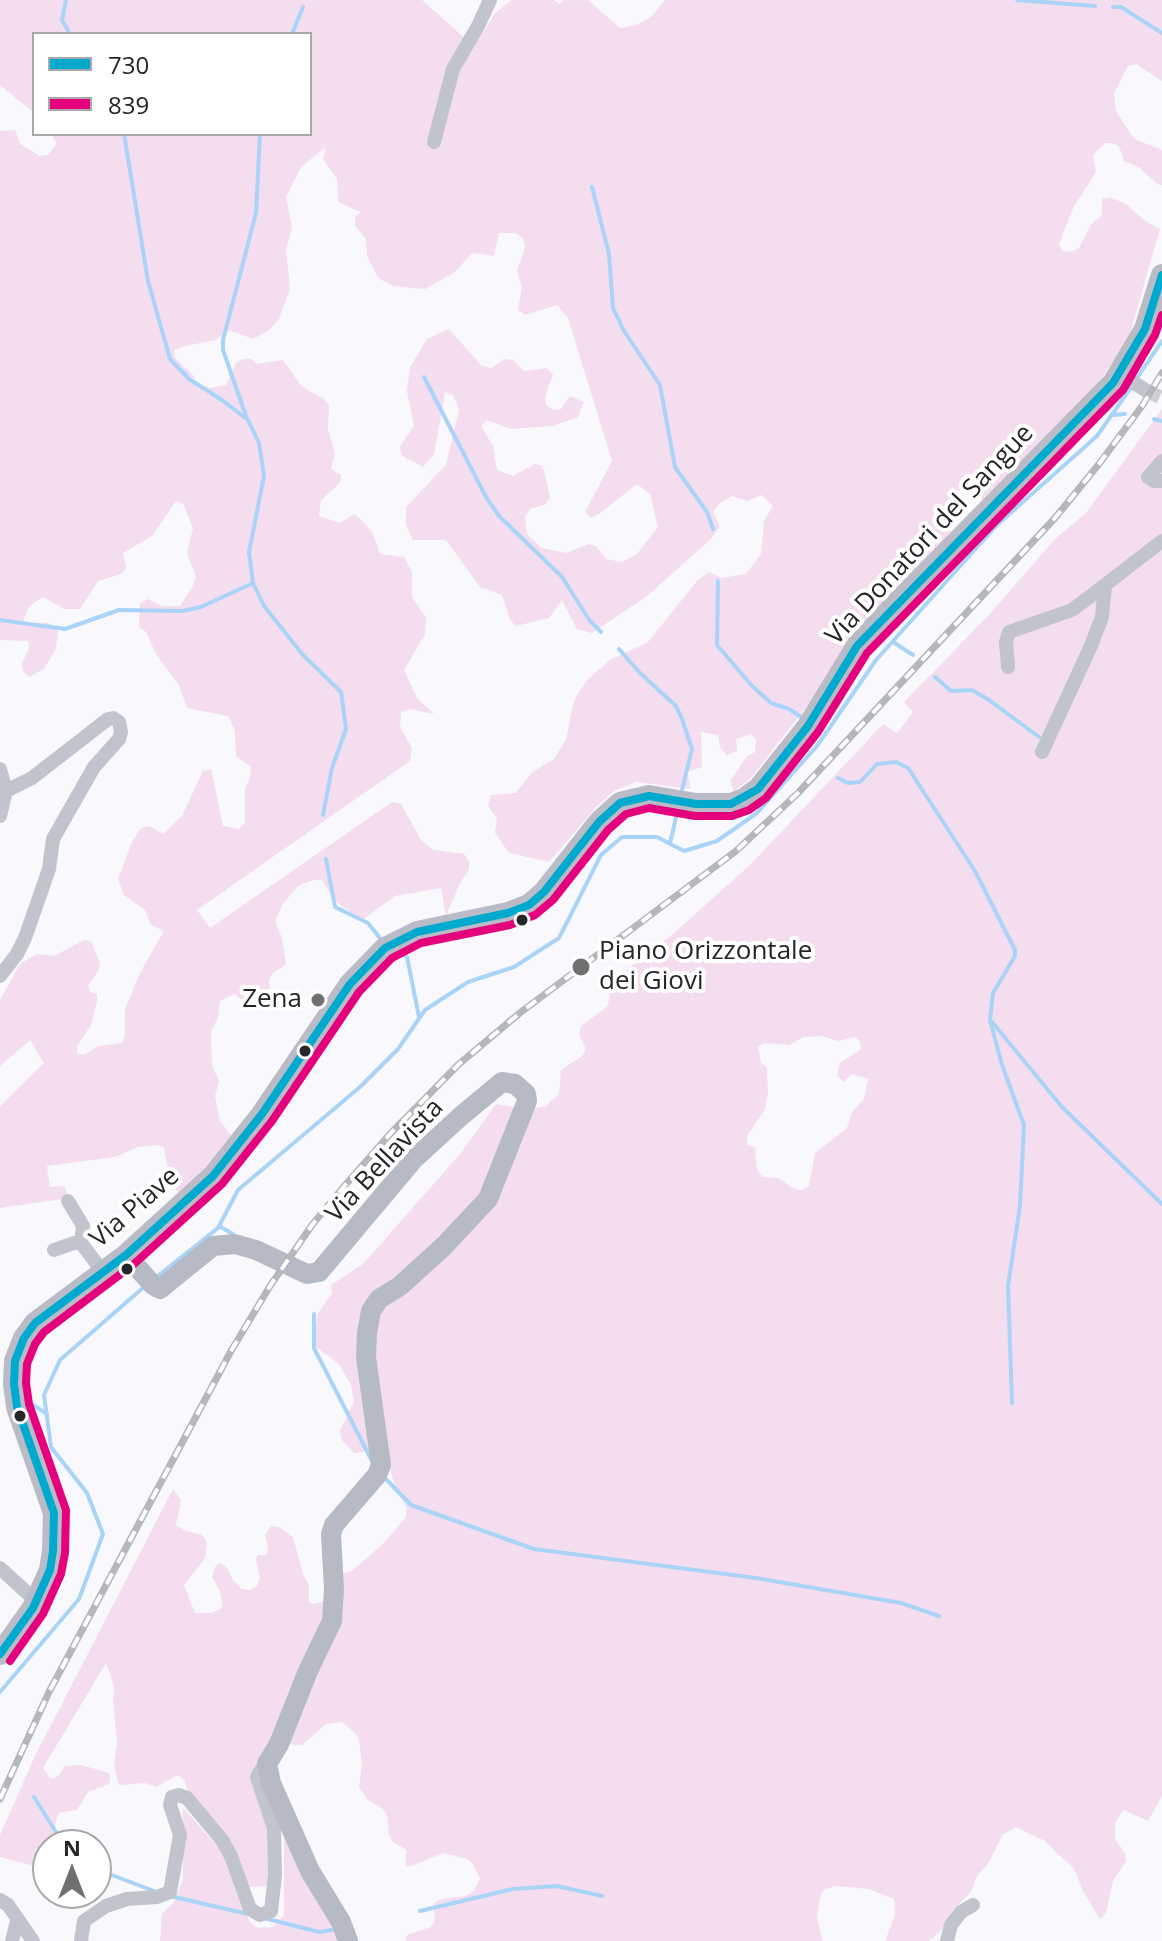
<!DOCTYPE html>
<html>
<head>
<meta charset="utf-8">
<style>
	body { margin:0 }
	#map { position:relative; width:1162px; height:1941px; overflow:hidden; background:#f9f8fc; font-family:"Open Sans",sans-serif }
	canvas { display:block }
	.legend { position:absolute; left:32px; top:32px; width:280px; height:104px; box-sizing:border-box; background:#fff; border:2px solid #a8a8a9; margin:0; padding:10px 14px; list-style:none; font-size:24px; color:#262528 }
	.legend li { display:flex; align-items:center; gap:16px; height:40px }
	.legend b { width:40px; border:2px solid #a8a8a9 }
	.north { position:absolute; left:32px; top:1829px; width:80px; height:80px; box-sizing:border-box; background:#fff; border:2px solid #a8a8a9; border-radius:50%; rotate:0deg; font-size:22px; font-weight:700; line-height:32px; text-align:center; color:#262528 }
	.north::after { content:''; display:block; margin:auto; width:28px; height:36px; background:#706f72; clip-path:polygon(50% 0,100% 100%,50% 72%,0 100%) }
</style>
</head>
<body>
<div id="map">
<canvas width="1162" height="1941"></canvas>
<ul class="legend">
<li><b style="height:10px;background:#00a9ce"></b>730</li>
<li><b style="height:10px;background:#e5007d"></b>839</li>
</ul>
<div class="north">N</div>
</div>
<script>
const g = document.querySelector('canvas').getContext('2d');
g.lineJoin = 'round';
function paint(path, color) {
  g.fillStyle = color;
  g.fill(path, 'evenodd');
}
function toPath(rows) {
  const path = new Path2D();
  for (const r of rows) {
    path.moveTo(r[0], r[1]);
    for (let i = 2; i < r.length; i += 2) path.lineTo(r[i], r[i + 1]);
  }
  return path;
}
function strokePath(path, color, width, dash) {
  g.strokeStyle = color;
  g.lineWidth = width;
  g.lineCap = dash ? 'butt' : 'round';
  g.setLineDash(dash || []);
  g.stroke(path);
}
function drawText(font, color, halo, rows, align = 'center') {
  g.font = font + ' "Open Sans",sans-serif';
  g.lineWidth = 8;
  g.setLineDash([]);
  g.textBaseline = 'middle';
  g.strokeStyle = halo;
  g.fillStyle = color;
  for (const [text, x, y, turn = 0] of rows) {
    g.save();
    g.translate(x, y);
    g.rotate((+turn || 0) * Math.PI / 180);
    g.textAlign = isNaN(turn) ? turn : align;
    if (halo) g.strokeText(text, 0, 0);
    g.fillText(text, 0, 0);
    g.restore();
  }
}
const green = toPath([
	[0,0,422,0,467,40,482,34,495,13,512,0,554,0,560,4,564,0,588,0,620,28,636,25,651,17,665,0,1162,0,1162,81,1136,64,1128,66,1114,94,1116,111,1134,139,1162,150,1162,185,1157,184,1139,167,1124,161,1119,146,1112,143,1105,143,1093,155,1096,172,1074,206,1059,244,1063,251,1071,252,1079,248,1090,226,1102,215,1102,199,1110,197,1126,204,1145,221,1160,229,1129,337,1095,388,984,501,965,486,958,491,945,520,952,535,858,631,807,706,750,779,734,791,730,781,747,756,755,752,756,740,751,734,736,739,737,751,727,755,720,747,718,735,701,732,702,767,687,772,691,789,636,782,614,791,597,806,549,862,509,853,495,833,497,818,488,806,491,795,516,793,532,772,553,760,566,740,574,700,587,680,610,660,648,642,697,581,709,572,721,578,746,574,761,554,764,521,773,506,762,495,747,501,732,496,720,503,713,511,720,526,711,539,647,596,592,633,577,629,562,600,549,618,516,626,510,620,502,595,480,587,446,540,413,540,406,524,406,507,446,465,459,410,453,395,445,392,434,454,423,467,401,455,400,446,414,426,407,391,410,367,427,339,449,329,482,366,491,368,505,359,513,360,524,371,547,368,553,374,545,397,546,405,553,410,561,409,570,396,584,402,578,417,553,426,511,429,487,420,481,426,493,446,497,470,513,476,535,464,543,466,550,497,546,504,530,509,525,517,527,534,541,548,566,553,589,544,596,546,606,559,622,562,637,554,658,527,650,494,637,484,599,514,591,518,585,512,612,461,568,318,557,305,525,315,518,310,522,287,517,271,525,247,523,239,516,233,499,233,494,256,472,253,455,272,425,289,393,286,378,278,367,256,366,239,355,226,355,217,361,212,338,202,337,179,323,159,326,147,301,167,286,197,292,227,286,250,290,289,279,319,268,331,253,339,229,330,215,340,181,347,174,351,175,358,193,375,196,383,210,388,226,385,236,363,243,359,251,359,257,364,283,360,302,387,324,399,329,405,328,430,335,453,331,469,341,475,340,483,321,500,319,516,340,523,355,514,372,532,380,554,404,557,412,572,412,597,426,618,425,634,404,670,417,698,434,714,410,709,401,712,400,727,412,748,410,761,197,910,210,928,392,802,401,804,421,840,433,850,464,854,469,861,469,869,460,883,446,916,441,888,395,896,362,920,335,901,322,880,313,880,298,886,282,905,275,921,282,938,286,964,272,974,269,981,270,998,264,1004,247,1003,234,994,220,1001,218,1017,211,1032,212,1066,219,1081,215,1096,220,1121,231,1135,211,1165,182,1197,170,1181,164,1148,158,1145,138,1147,115,1157,47,1166,50,1187,64,1186,69,1198,0,1208,0,1106,44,1063,30,1040,0,1066,0,1000,20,964,37,954,54,956,84,940,91,941,100,963,98,972,88,985,90,992,97,994,97,1002,91,1025,77,1046,77,1054,85,1054,99,1046,122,1043,125,1035,125,1009,141,971,164,931,151,925,145,910,124,895,118,879,132,842,141,828,149,826,163,834,182,816,203,771,211,769,223,826,239,829,245,823,245,789,251,774,250,766,236,756,235,731,228,716,187,708,179,685,156,654,146,632,139,627,140,603,148,599,162,606,180,606,193,586,196,577,187,553,193,528,183,504,176,501,152,536,123,553,126,568,121,574,98,581,80,609,64,609,43,597,29,606,23,621,30,626,46,622,53,626,58,632,56,649,44,669,29,677,23,671,22,663,29,649,28,641,0,640,0,131,15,130,20,144,40,156,48,155,57,143,51,134,310,134,310,34,34,34,34,113,0,85],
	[1162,409,1162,1796,1148,1821,1123,1810,1115,1823,1115,1839,1125,1853,1126,1861,1113,1881,1106,1913,1100,1919,1083,1891,1074,1869,1045,1841,1016,1827,1003,1834,988,1864,977,1876,971,1892,953,1910,941,1931,929,1941,885,1941,895,1915,894,1899,869,1889,835,1886,824,1890,820,1897,817,1918,823,1941,406,1941,407,1935,431,1927,435,1920,433,1904,441,1899,465,1896,473,1892,480,1879,473,1864,467,1859,443,1853,412,1866,405,1866,407,1850,393,1842,389,1835,387,1816,383,1809,368,1800,359,1787,362,1764,359,1740,355,1733,342,1722,326,1724,302,1745,286,1744,342,1574,353,1570,385,1542,406,1517,407,1509,393,1480,386,1449,354,1453,341,1439,340,1431,354,1401,351,1385,339,1364,313,1345,318,1313,332,1293,331,1285,363,1264,461,1153,496,1104,530,1110,546,1106,559,1094,561,1070,582,1056,586,1049,579,1034,581,1026,608,1006,611,982,673,934,751,864,883,724,897,733,913,712,904,702,988,616,1055,539,1086,513],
	[821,1036,838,1041,854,1037,857,1038,861,1046,860,1050,840,1063,837,1075,843,1082,852,1074,868,1079,864,1099,852,1112,847,1128,815,1153,809,1186,802,1190,795,1189,778,1178,763,1177,757,1171,755,1147,747,1145,747,1136,765,1109,768,1093,767,1067,761,1063,758,1047,765,1043,789,1045,804,1037],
	[173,1489,181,1500,176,1525,186,1531,202,1535,207,1542,205,1558,184,1585,195,1613,212,1613,223,1607,220,1591,212,1577,216,1565,220,1563,227,1568,233,1580,242,1589,250,1590,257,1586,260,1578,256,1559,258,1555,266,1555,268,1547,265,1535,271,1526,279,1527,293,1537,303,1574,309,1585,309,1602,313,1604,325,1601,325,1629,283,1718,266,1822,269,1841,269,1886,248,1887,188,1792,185,1781,178,1775,156,1787,145,1783,121,1785,118,1783,114,1763,117,1743,113,1702,114,1686,106,1663,43,1768,51,1779,58,1776,65,1766,81,1765,106,1772,110,1774,110,1782,107,1785,88,1792,77,1810,58,1813,53,1837,57,1845,48,1845,48,1870,0,1857,0,1835,35,1756],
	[183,1808,223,1852,250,1922,257,1928,273,1927,284,1915,284,1820,339,1941,160,1941,162,1914,174,1902,183,1880]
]);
const stream = toPath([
	[66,0,62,20,70,34],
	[1017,0,1095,6],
	[1113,7,1121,7,1162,33],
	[292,34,303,7],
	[124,134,148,281,170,359,189,379,222,400,248,420,259,443,264,476,249,552,253,583,264,606,303,655,341,692,346,729,332,768,323,815],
	[592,187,609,254,613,308,624,331,660,385,675,467,707,512,713,529],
	[424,377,486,497,499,516,562,577,590,621,601,632],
	[1137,378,1162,341],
	[1112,415,1125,414],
	[247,419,223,350,223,340,256,213,260,134],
	[1154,419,1162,421],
	[718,581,717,645,752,686,771,703,789,709,804,719],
	[0,620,65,629,119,610,182,611,201,607,253,583],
	[893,642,913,655],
	[619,649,640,673,676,706,682,719,692,749,681,794],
	[935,677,951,691,972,690,989,700,1039,737],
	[838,778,848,783,860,782,877,764,896,762,908,768,975,871,1015,950,1015,956,993,993,990,1020,1002,1065,1024,1125,1020,1206,1008,1286,1012,1403],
	[670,843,678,809],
	[326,859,335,907,368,923,383,942],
	[398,951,407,957,419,1017],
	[992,1022,1062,1107,1162,1204],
	[219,1226,233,1234],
	[154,1279,218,1228,238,1190,360,1087,398,1049,425,1010,468,982,514,967,559,938,601,855,622,837,657,837,684,851,717,841,757,813,817,746,876,660,997,525,1097,436,1132,386],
	[314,1314,314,1348,373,1463],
	[24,1399,47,1414],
	[383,1476,411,1505,534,1549,756,1578,901,1603,939,1616],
	[0,1692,79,1599,103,1534,87,1493,51,1447,44,1395,60,1360,144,1287],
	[34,1797,64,1845],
	[96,1869,154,1891],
	[170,1896,248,1914],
	[420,1911,513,1889,557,1886,602,1896],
	[264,1918,319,1932,332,1930]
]);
const streetTunnel = toPath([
	[1147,391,1162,398]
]);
const street = toPath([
	[434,142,453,69,478,26,490,0],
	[1120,374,1147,391],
	[1162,461,1148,477,1154,481,1162,481],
	[1008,667,1006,642,1009,632,1072,610,1105,585],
	[1042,752,1090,648,1102,617,1105,585,1162,541],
	[0,769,6,791,0,816],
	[0,976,17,954,25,938,49,869,53,839,94,767,119,739,121,732,119,722,113,718,108,719,32,778,6,791],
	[68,1201,83,1226,81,1243],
	[54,1250,74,1243,81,1243,103,1272],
	[0,1568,36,1601],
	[0,1900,8,1905,33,1941],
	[12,1941,17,1921],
	[81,1941,84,1921,106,1906,127,1899,157,1897,170,1892,180,1835,170,1805,172,1797,179,1795,187,1798,222,1840,231,1856,250,1909,260,1915,271,1911,275,1875,274,1828,257,1777,261,1770,266,1769],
	[947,1941,951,1925,961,1912,973,1905]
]);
const secondary = toPath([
	[126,1255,153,1285,160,1289,213,1246,235,1244,256,1250,307,1274,319,1272,413,1160,461,1116,502,1082,515,1084,526,1094,527,1101,488,1199,444,1246,400,1286,379,1299,371,1311,367,1333,366,1357,381,1465,377,1475,334,1525,331,1534,334,1589,332,1621,308,1671,279,1744,267,1764,271,1783,310,1871,341,1922,348,1941]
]);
const primary = toPath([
	[0,1654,33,1608,50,1570,53,1551,54,1513,17,1407,14,1384,15,1361,24,1338,35,1323,126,1255,213,1176,262,1114,350,984,385,948,417,932,508,913,529,905,544,892,599,822,620,803,649,796,696,804,731,804,744,799,758,789,808,726,857,646,892,608,1113,383,1145,329,1162,275]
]);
const rail = toPath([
	[0,1799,49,1692,231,1351,270,1286,312,1225,347,1183,390,1134,459,1064,521,1012,736,851,798,793,1055,518,1099,464,1142,406,1162,373]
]);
const bus1 = toPath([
	[0,1654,33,1608,50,1570,53,1551,54,1513,17,1407,14,1384,15,1361,24,1338,35,1323,126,1255,213,1176,262,1114,350,984,385,948,417,932,508,913,529,905,544,892,599,822,620,803,649,796,696,804,731,804,758,789,808,726,857,646,1113,383,1145,329,1162,275]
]);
const bus2 = toPath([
	[10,1661,43,1614,61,1574,65,1553,66,1510,29,1404,26,1383,27,1364,35,1344,44,1332,134,1264,222,1184,272,1121,359,992,392,958,421,943,510,925,535,915,553,900,608,830,626,814,649,808,695,816,732,816,749,810,766,798,818,732,867,653,1123,390,1155,335,1162,315]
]);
const markers = [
	[522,920,7,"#262528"],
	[581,967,10,"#706f72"],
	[318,1000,8,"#706f72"],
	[305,1051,7,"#262528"],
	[127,1269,7,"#262528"],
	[20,1416,7,"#262528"]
];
const streetNames = [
	["Via Donatori del Sangue",930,535,-47],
	["Via Bellavista",385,1161,-47],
	["Via Piave",135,1208,-41]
];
const poiNames = [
	["Piano Orizzontale",599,952],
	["dei Giovi",599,982],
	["Zena",302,1000,"right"]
];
paint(green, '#f4ddee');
strokePath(stream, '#a9d4f7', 4);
strokePath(streetTunnel, '#cfced2', 14, [14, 7]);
strokePath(street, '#c1c4cd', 14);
strokePath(secondary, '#b6bac5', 20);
strokePath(primary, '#b9bcc7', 22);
strokePath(rail, '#b4b7bb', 7);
strokePath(rail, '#fff', 4, [12]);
strokePath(bus1, '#00a9ce', 8);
strokePath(bus2, '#e5007d', 8);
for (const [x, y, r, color] of markers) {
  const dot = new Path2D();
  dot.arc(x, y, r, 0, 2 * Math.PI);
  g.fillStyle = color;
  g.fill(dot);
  strokePath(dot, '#fff', 3);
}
drawText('26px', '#262528', '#fff', streetNames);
drawText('26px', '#262528', '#fff', poiNames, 'left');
</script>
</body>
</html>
